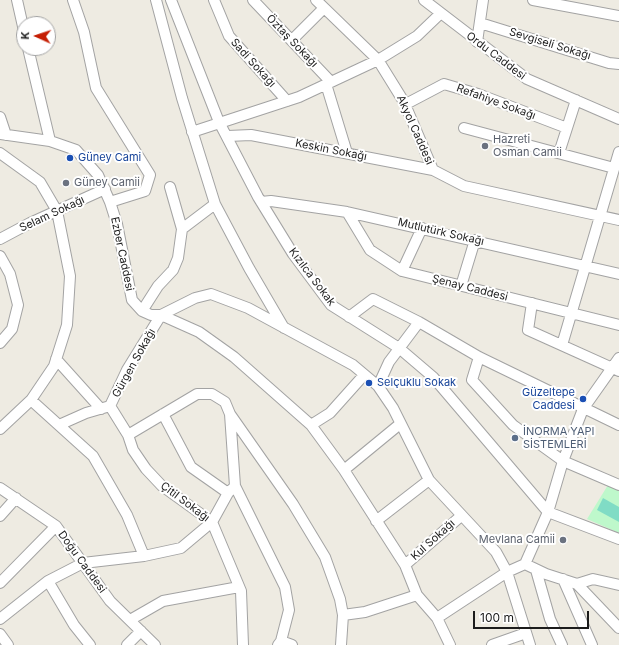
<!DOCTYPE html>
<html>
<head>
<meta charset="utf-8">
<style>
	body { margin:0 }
	#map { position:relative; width:619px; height:645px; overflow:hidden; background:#eeebe2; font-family:Inter,sans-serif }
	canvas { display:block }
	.north { position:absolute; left:16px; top:16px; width:40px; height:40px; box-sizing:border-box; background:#fff; border:1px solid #a4a4a4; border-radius:50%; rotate:273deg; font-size:11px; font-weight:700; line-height:16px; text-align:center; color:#1c1c1c }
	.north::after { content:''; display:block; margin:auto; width:14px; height:18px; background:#c51e03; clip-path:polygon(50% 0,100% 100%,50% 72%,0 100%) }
	.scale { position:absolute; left:473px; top:611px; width:116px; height:18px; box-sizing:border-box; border:2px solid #1c1c1c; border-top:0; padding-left:5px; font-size:12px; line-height:14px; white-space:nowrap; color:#1c1c1c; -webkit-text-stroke:3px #fff; paint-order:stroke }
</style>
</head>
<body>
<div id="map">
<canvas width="619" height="645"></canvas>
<div class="north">K</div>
<div class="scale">100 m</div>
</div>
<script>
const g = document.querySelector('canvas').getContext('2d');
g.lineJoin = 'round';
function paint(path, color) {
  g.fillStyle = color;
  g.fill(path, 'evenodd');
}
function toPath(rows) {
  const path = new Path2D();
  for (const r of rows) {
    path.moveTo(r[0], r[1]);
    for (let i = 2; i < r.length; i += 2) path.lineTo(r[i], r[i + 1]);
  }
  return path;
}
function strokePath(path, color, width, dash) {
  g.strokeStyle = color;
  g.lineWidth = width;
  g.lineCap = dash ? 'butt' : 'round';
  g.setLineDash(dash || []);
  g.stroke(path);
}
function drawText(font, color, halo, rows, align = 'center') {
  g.font = font + ' Inter,sans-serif';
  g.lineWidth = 4;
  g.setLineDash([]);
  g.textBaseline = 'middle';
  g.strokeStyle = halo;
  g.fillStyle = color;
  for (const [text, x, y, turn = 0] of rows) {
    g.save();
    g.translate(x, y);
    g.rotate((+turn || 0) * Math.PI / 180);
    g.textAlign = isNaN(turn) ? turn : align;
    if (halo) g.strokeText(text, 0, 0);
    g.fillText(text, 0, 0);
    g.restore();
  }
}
const park = toPath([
	[608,485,619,490,619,533,587,519]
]);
const pitch = toPath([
	[603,498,619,507,619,522,597,510]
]);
const minor = toPath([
	[17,0,24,31],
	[73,0,84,32,96,88,150,175,145,191,110,202],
	[156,0,182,98,215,204,249,268,284,328],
	[171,0,219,122,258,197,293,254,331,305,399,348,433,377,548,512,619,539],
	[214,0,229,36,287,101],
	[253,0,331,82],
	[316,0,378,60,404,102,433,170,464,186,619,220],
	[424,0,527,79,619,119],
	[533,0,619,16],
	[480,23,609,63,619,64],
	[292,40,324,8],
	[477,42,483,0],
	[28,48,50,141],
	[326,84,347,153],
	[406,104,444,84,478,94,567,128],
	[0,117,6,135],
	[464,128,614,168],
	[192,132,299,97,378,60,417,36,441,13],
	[0,134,50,141,76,150,98,175,110,202,117,224,132,300,142,311,151,315,161,315,195,298,211,294,248,308,353,365,378,386,393,408,429,480,496,552,507,572,530,645],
	[228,136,251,135,433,170],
	[0,153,40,182,57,211,70,276,67,325,54,366,31,400,0,429],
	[559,153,576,100],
	[170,187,182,229],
	[261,202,271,201,347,212,619,274],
	[347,212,370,250,402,271,619,325],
	[0,239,30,223,105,189],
	[0,256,10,274,18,305,12,329,0,343],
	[402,271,422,228],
	[461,286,475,240],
	[532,303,528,330,619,371],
	[142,311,158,286,173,270,178,258,182,229,215,204],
	[349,317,373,299,419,322],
	[562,345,619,152],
	[479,357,472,380,513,425,563,461,619,485],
	[56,359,101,409],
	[378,386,389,362,419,322,479,357,619,425],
	[31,400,93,456,127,515,144,556],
	[110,406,128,435,197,394,212,394,225,402,230,414,293,504,325,557,340,599,343,615,341,645],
	[163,414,191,467,228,493],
	[59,425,86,413,110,406,127,370,161,315,199,332,234,357,311,425,344,470,405,565,417,595,437,618,450,645],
	[311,425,330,413,364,375],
	[128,435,133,450,146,469,162,486,212,522,241,591,243,645],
	[344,470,400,424],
	[235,486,285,587,289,610,281,641,278,645],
	[0,488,56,526,110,601,155,645],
	[0,516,16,498],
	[376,521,429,480],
	[525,564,548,512,563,461,583,409,619,358],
	[405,565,461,516],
	[536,570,550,619,562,645],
	[563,579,592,645],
	[48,581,83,563,144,556,181,548,212,522,228,493,235,486,230,414],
	[0,583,56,526],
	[577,584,593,579,619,585],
	[343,615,365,612,417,595],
	[437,618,507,572,525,564,546,574,577,584,619,628],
	[0,619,48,581,74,625,90,645],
	[130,620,163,601,239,587],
	[0,634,8,645],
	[281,641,292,645],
	[127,645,141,631],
	[492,645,526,633]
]);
const markers = [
	[485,146,4,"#6b7280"],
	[70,158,4,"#1a4fb4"],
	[66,183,4,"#6b7280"],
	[369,383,4,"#1a4fb4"],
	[583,399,4,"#1a4fb4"],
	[515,438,4,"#5c6f8a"],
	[563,540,4,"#6b7280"]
];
const streetNames = [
	["Öztaş Sokağı",292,41,46],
	["Sevgiseli Sokağı",550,44,17],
	["Ordu Caddesi",496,56,37],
	["Sadi Sokağı",253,63,48],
	["Refahiye Sokağı",496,102,20],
	["Akyol Caddesi",415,130,66],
	["Keskin Sokağı",331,150,11],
	["Selam Sokağı",52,214,-25],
	["Mutlutürk Sokağı",441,232,13],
	["Ezber Caddesi",122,254,78],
	["Kızılca Sokak",312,277,53],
	["Şenay Caddesi",470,288,14],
	["Gürgen Sokağı",134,363,-61],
	["Çitil Sokağı",185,502,37],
	["Kul Sokağı",433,540,-42],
	["Doğu Caddesi",82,562,54]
];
const worshipNames = [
	["Hazreti",493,140],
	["Osman Camii",493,153],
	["Güney Camii",74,183],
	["Mevlana Camii",555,540,"right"]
];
const transitNames = [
	["Güney Cami",78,158],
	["Selçuklu Sokak",377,383],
	["Güzeltepe",575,393,"right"],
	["Caddesi",575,406,"right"]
];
const serviceNames = [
	["İNORMA YAPI",523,432],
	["SİSTEMLERİ",523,445]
];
paint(park, '#bef8cb');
paint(pitch, '#80dcc5');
strokePath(minor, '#a3a3a3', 12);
strokePath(minor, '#fff', 10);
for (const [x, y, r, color] of markers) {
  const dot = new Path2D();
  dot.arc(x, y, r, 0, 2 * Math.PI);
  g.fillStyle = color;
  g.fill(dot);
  strokePath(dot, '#fff', 1.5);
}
drawText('11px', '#1c1c1c', '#fff', streetNames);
drawText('11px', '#5b616d', '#fff', worshipNames, 'left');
drawText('11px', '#164399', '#fff', transitNames, 'left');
drawText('11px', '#4e5e75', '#fff', serviceNames, 'left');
</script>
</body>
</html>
